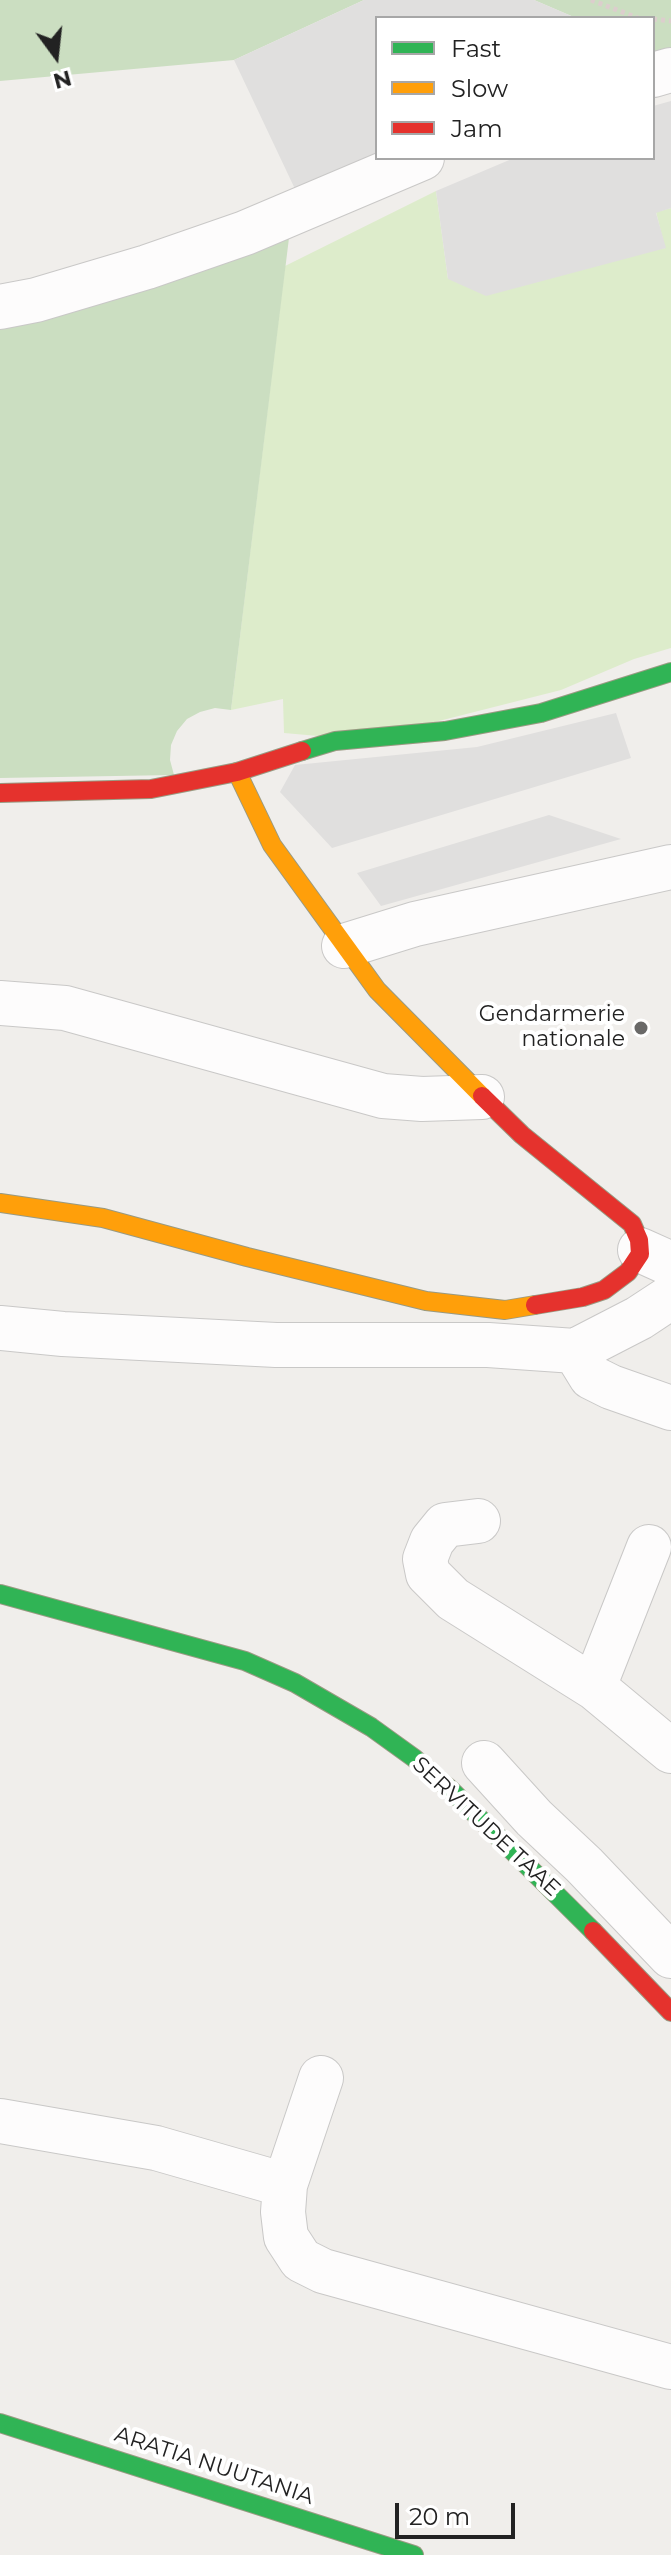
<!DOCTYPE html>
<html>
<head>
<meta charset="utf-8">
<style>
	body { margin:0 }
	#map { position:relative; width:671px; height:2555px; overflow:hidden; background:#f0eeeb; font-family:Montserrat,sans-serif }
	canvas { display:block }
	.legend { position:absolute; left:375px; top:16px; width:280px; height:144px; box-sizing:border-box; background:#fff; border:2px solid #a7a7a7; margin:0; padding:10px 14px; list-style:none; font-size:24px; color:#222 }
	.legend li { display:flex; align-items:center; gap:16px; height:40px }
	.legend b { width:40px; border:2px solid #a7a7a7 }
	.north { position:absolute; left:16px; top:16px; width:80px; height:80px; -webkit-text-stroke:6px #fff; paint-order:stroke; rotate:165deg; font-size:22px; font-weight:700; line-height:32px; text-align:center; color:#222 }
	.north::after { content:''; display:block; margin:auto; width:28px; height:36px; background:#222; clip-path:polygon(50% 0,100% 100%,50% 72%,0 100%) }
	.scale { position:absolute; left:395px; top:2503px; width:120px; height:36px; box-sizing:border-box; border:4px solid #222; border-top:0; padding-left:10px; font-size:24px; line-height:28px; white-space:nowrap; color:#222; -webkit-text-stroke:6px #fff; paint-order:stroke }
</style>
</head>
<body>
<div id="map">
<canvas width="671" height="2555"></canvas>
<ul class="legend">
<li><b style="height:10px;background:#30b455"></b>Fast</li>
<li><b style="height:10px;background:#ff9f0a"></b>Slow</li>
<li><b style="height:10px;background:#e5322d"></b>Jam</li>
</ul>
<div class="north">N</div>
<div class="scale">20 m</div>
</div>
<script>
const g = document.querySelector('canvas').getContext('2d');
g.lineJoin = 'round';
function paint(path, color) {
  g.fillStyle = color;
  g.fill(path, 'evenodd');
}
function toPath(rows) {
  const path = new Path2D();
  for (const r of rows) {
    path.moveTo(r[0], r[1]);
    for (let i = 2; i < r.length; i += 2) path.lineTo(r[i], r[i + 1]);
  }
  return path;
}
function strokePath(path, color, width, dash) {
  g.strokeStyle = color;
  g.lineWidth = width;
  g.lineCap = dash ? 'butt' : 'round';
  g.setLineDash(dash || []);
  g.stroke(path);
}
function drawText(font, color, halo, rows, align = 'center') {
  g.font = font + ' Montserrat,sans-serif';
  g.lineWidth = 8;
  g.setLineDash([]);
  g.textBaseline = 'middle';
  g.strokeStyle = halo;
  g.fillStyle = color;
  for (const [text, x, y, turn = 0] of rows) {
    g.save();
    g.translate(x, y);
    g.rotate((+turn || 0) * Math.PI / 180);
    g.textAlign = isNaN(turn) ? turn : align;
    if (halo) g.strokeText(text, 0, 0);
    g.fillText(text, 0, 0);
    g.restore();
  }
}
const grass = toPath([
	[436,191,448,279,665,248,656,212,671,208,671,648,634,659,561,690,364,740,284,733,283,699,231,710,285,266]
]);
const forest = toPath([
	[0,0,364,0,234,60,0,81],
	[534,0,671,0,671,54,663,55,653,51,653,18,576,18],
	[295,189,231,710,215,708,200,712,187,719,177,731,171,745,170,760,174,775,0,778,0,292,89,286]
]);
const parking = toPath([
	[364,0,534,0,576,18,377,18,377,158,295,189,234,60],
	[671,101,671,208,656,213,666,248,486,296,448,279,436,191,514,158,653,158,653,106],
	[616,713,631,758,332,848,280,792,295,765,477,747],
	[549,815,621,839,381,906,357,873]
]);
const path = toPath([
	[591,0,638,18],
	[653,19,671,21]
]);
const street = toPath([
	[653,75,671,70],
	[0,307,36,300,147,267,245,233,422,158],
	[344,946,415,924,671,867],
	[0,1003,65,1008,383,1096,422,1099,482,1097],
	[640,1250,671,1264],
	[0,1328,63,1334,276,1345,488,1345,575,1351,639,1318,671,1297],
	[575,1351,591,1377,611,1387,671,1408],
	[478,1521,445,1525,432,1541,425,1559,428,1574,453,1599,595,1688],
	[649,1547,595,1684,595,1688,671,1751],
	[484,1763,534,1818,584,1865,671,1956],
	[321,2078,285,2185,283,2212,286,2237,301,2260,323,2271,671,2367],
	[0,2121,156,2148,285,2185]
]);
const fast = toPath([
	[302,751,335,741,445,731,541,713,671,672],
	[0,1594,245,1661,295,1683,371,1727,414,1758,451,1790,593,1931],
	[0,2423,414,2555]
]);
const slow = toPath([
	[237,772,272,845,377,990,482,1096],
	[0,1203,103,1218,247,1257,426,1301,505,1310,535,1305]
]);
const jam = toPath([
	[0,793,151,789,237,772,302,751],
	[482,1096,522,1135,632,1224,639,1240,640,1254,628,1272,604,1290,583,1297,535,1305],
	[593,1931,671,2012]
]);
const markers = [
	[641,1028,8,"#6a6968"]
];
const poiNames = [
	["Gendarmerie",625,1015],
	["nationale",625,1040]
];
const streetNames = [
	["SERVITUDE TAAE",486,1827,43],
	["ARATIA NUUTANIA",214,2466,18]
];
paint(grass, '#ddeccb');
paint(forest, '#cbdec1');
paint(parking, '#e0dfde');
strokePath(street, '#c9c8c7', 46);
strokePath(fast, '#999a82', 20);
strokePath(slow, '#999a82', 20);
strokePath(jam, '#999a82', 20);
strokePath(path, '#dccecd', 5, [4, 4]);
strokePath(street, '#fdfcfc', 44);
strokePath(fast, '#30b455', 18);
strokePath(slow, '#ff9f0a', 18);
strokePath(jam, '#e5322d', 18);
for (const [x, y, r, color] of markers) {
  const dot = new Path2D();
  dot.arc(x, y, r, 0, 2 * Math.PI);
  g.fillStyle = color;
  g.fill(dot);
  strokePath(dot, '#fff', 3);
}
drawText('22px', '#222', '#fff', poiNames, 'right');
drawText('22px', '#222', '#fff', streetNames);
</script>
</body>
</html>
